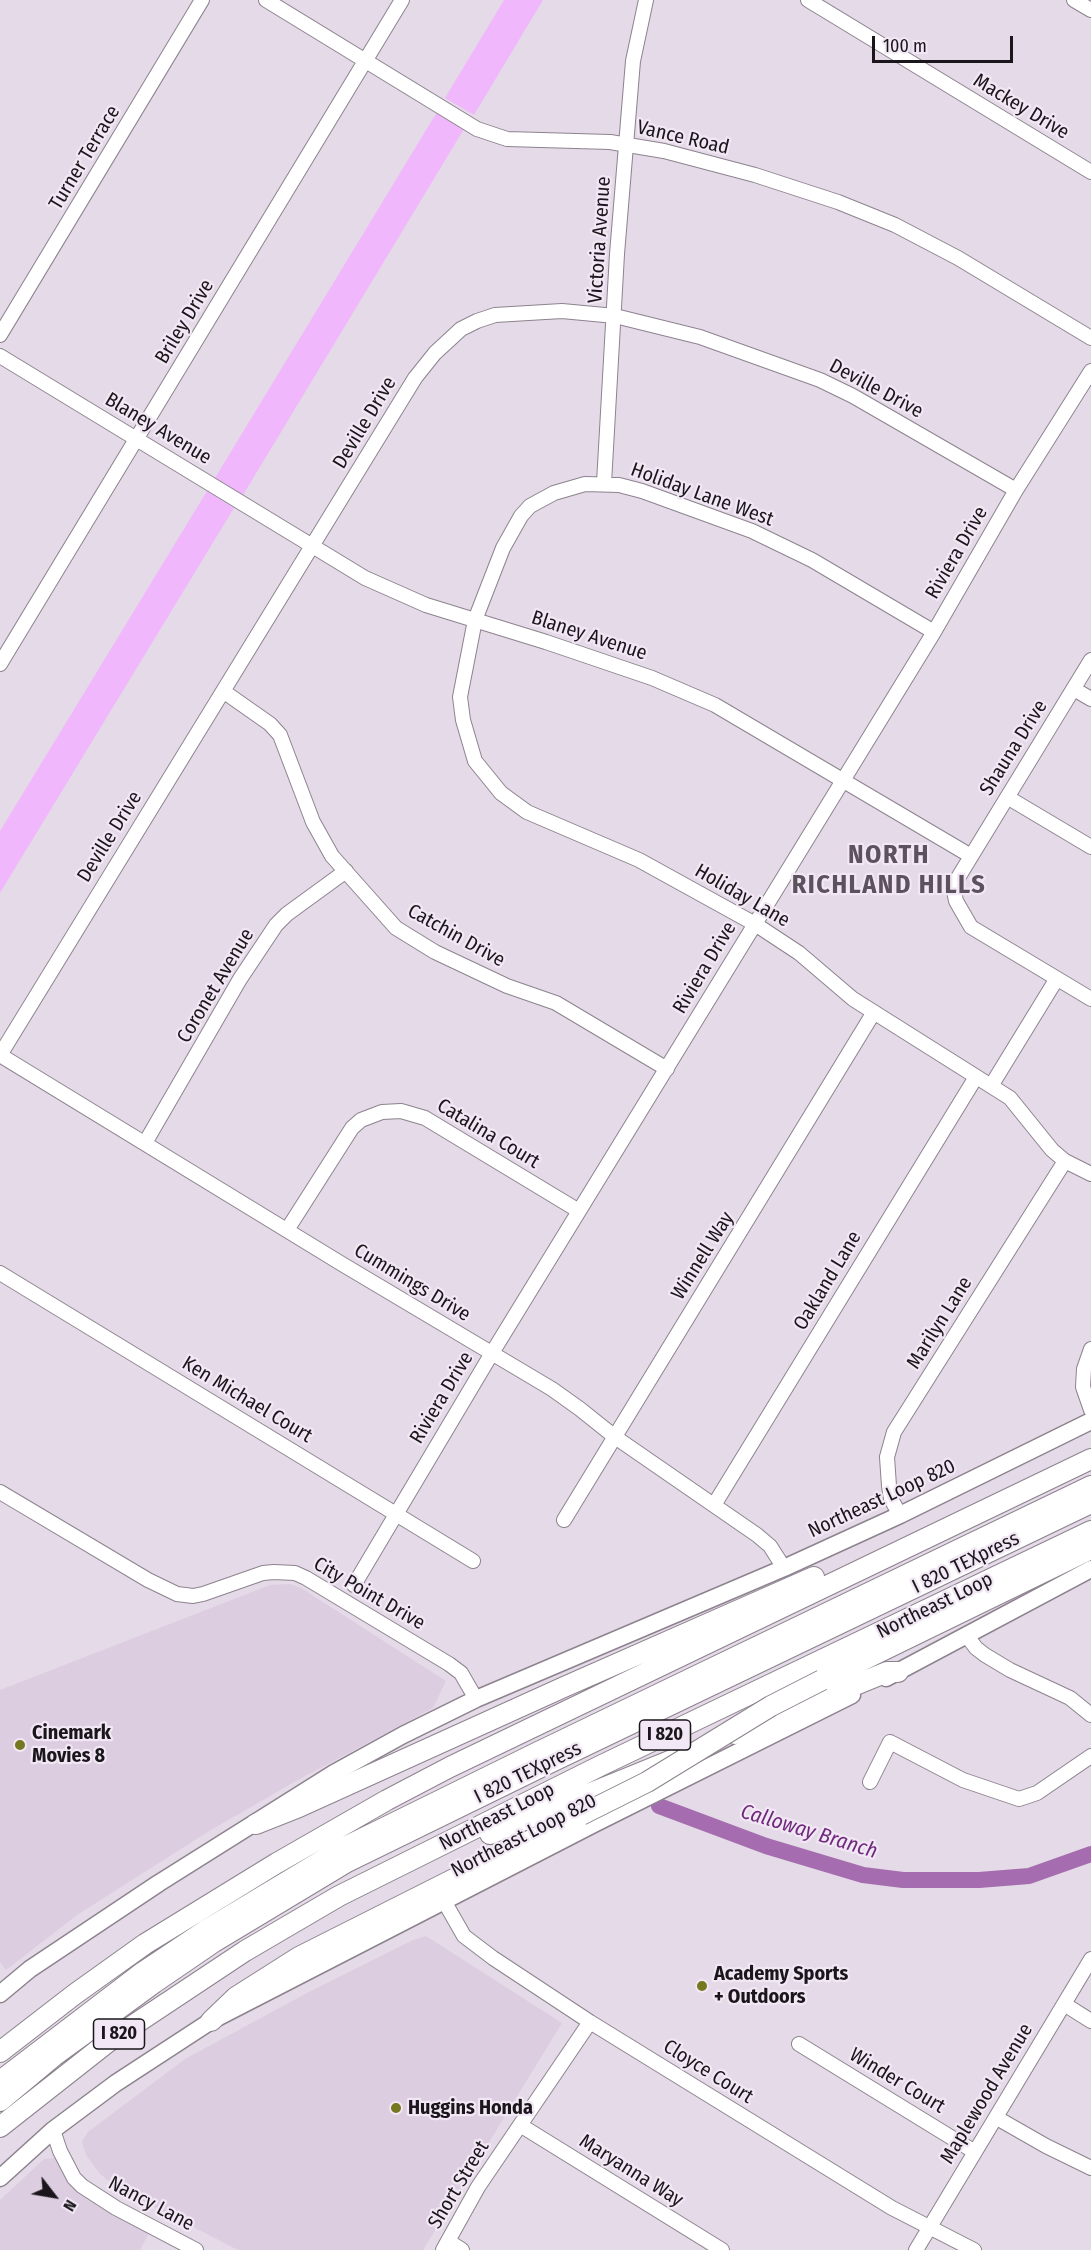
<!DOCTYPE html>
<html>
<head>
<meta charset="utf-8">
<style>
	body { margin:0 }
	#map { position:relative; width:1091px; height:2250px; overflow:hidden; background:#e5dae7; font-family:"Fira Sans Condensed",sans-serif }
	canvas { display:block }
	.north { position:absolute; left:24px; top:2166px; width:60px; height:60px; -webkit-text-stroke:4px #f2e7f4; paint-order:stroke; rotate:121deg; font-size:16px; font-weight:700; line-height:24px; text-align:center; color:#1a161b }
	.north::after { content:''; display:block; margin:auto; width:21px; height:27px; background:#1a161b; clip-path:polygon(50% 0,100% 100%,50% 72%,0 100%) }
	.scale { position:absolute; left:872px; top:36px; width:141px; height:27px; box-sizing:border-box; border:3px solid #1a161b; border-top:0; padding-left:8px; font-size:18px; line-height:21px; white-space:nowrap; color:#1a161b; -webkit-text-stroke:4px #f2e7f4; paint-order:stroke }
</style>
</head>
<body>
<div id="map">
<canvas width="1091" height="2250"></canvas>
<div class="north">N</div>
<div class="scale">100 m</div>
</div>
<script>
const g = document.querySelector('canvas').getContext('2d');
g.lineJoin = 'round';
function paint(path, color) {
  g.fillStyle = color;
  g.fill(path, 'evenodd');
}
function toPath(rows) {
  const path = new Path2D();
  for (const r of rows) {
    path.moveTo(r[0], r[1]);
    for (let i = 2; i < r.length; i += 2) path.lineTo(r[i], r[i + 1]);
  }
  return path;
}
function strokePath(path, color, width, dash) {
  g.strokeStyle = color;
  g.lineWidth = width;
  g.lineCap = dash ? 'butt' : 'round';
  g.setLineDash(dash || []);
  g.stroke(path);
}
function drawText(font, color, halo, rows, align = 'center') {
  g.font = font + ' "Fira Sans Condensed",sans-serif';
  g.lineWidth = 4.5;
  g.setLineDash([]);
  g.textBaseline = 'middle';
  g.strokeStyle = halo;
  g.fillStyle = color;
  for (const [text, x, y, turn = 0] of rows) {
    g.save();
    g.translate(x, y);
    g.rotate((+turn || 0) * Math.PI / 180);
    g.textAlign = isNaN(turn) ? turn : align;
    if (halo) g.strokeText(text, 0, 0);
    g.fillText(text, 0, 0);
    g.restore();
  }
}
const built = toPath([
	[290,1584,301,1588,446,1681,433,1708,294,1782,206,1833,77,1915,6,1970,0,1962,0,1690,270,1585],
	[426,1936,562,2023,423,2250,238,2250,119,2189,100,2174,86,2155,82,2142,88,2132,185,2059,307,1993,413,1940],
	[55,2158,74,2187,105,2210,149,2233,140,2250,0,2250,0,2200,44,2159]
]);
const green = toPath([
	[504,0,543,0,474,115,445,98],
	[437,112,464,129,243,495,215,478],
	[207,491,234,508,0,893,0,831]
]);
const river = toPath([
	[659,1806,766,1846,863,1875,903,1880,979,1880,1029,1876,1091,1854]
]);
const minor = toPath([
	[266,0,477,129,507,139,610,142,664,151,755,175,838,202,895,225,958,258,1091,338],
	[808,0,1091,172],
	[1074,0,1091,10],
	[0,335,202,0],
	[0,356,365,578,426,605,546,642,652,678,715,705,971,856],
	[604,483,617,254,633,61,646,0],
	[934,632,812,560,752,531,642,491,619,485,585,484,554,493,530,506,521,516,503,548,475,620,460,697,463,720,475,761,501,793,527,812,639,860,755,924,799,953,853,999,1010,1098,1052,1150,1065,1161,1091,1174],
	[1091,660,953,886,956,901,971,927,1091,999],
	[0,664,402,0],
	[1074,689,1091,699],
	[223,691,270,724,280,735,313,822,332,856,396,928,435,952,507,986,556,1003,667,1069],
	[1007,797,1091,847],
	[0,1055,415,378,435,353,461,329,477,321,495,315,562,311,615,316,700,337,820,380,853,396,1016,490],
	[0,1055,342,1264,552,1389,580,1409,615,1437,757,1535,770,1546,784,1568],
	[991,1086,1056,980],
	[145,1143,240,979,276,925,287,914,346,871],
	[287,1230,352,1128,361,1120,382,1112,401,1111,425,1118,579,1211],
	[0,1273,473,1561],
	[1091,1349,1084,1369,1083,1387,1091,1410],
	[0,1492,148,1580,177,1594,193,1596,203,1594,263,1573,274,1572,295,1573,306,1578,449,1664,461,1673,476,1699],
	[714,1505,976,1077],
	[900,1515,891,1499,889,1486,887,1457,894,1432,1065,1161],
	[564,1520,874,1012],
	[354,1585,492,1353,934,632,1016,490,1091,371],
	[967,1636,976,1648,985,1655,1010,1670,1070,1698,1091,1715],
	[870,1782,890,1742,963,1780,1019,1799,1037,1793,1091,1756],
	[444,1901,464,1936,493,1958,590,2022,892,2208,974,2250],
	[1064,2004,1091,2021],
	[799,2044,975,2152],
	[997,2118,1046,2146,1091,2168],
	[520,2125,722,2250],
	[53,2130,60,2151,74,2178,82,2186,116,2208,196,2250],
	[448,2241,462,2250],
	[443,2250,478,2187,590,2022],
	[916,2250,1091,1959]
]);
const major = toPath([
	[886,1678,1091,1569],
	[0,1994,30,1969,159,1883,334,1773,403,1735,476,1699,784,1568,900,1515,1091,1421],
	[0,2178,53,2130,116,2083,211,2021,596,1823,852,1695]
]);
const highway = toPath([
	[822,1680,1091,1549],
	[735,1734,887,1672,898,1672],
	[256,1824,299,1807,564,1687,814,1577],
	[490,1834,672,1760],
	[211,2021,236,1997,299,1957,581,1815],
	[0,2052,75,1994,145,1944,277,1863,387,1800,450,1767,1091,1459],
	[0,2081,143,1972,206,1930,341,1849,536,1753,1091,1486],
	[0,2101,54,2056,154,1983,214,1942,347,1862,543,1766,1091,1503],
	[0,2127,108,2042,245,1951,339,1896,600,1766,1091,1531]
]);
const highwayBridge = toPath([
	[581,1815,647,1782,771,1706,822,1680]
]);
const markers = [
	[20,1745,6,"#75781f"],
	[702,1986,6,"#75781f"],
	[396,2108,6,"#75781f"]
];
const shields = [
	[665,1735,51],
	[119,2034,51]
];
const shieldNames = [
	["I 820",665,1735],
	["I 820",119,2034]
];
const streetNames = [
	["Mackey Drive",1021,107,31],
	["Vance Road",683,138,13],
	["Turner Terrace",85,158,-59],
	["Victoria Avenue",600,240,-86],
	["Briley Drive",185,322,-59],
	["Deville Drive",876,389,28],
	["Deville Drive",365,423,-59],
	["Blaney Avenue",158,429,31],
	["Holiday Lane West",702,495,20],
	["Riviera Drive",957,553,-60],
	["Blaney Avenue",589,636,18],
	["Shauna Drive",1014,748,-58],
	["Deville Drive",110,837,-58],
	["Holiday Lane",742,896,30],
	["Catchin Drive",456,936,29],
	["Riviera Drive",705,968,-59],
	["Coronet Avenue",216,986,-59],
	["Catalina Court",488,1134,31],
	["Winnell Way",703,1256,-58],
	["Oakland Lane",828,1281,-59],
	["Cummings Drive",412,1283,31],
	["Marilyn Lane",940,1323,-58],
	["Riviera Drive",442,1398,-59],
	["Ken Michael Court",247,1400,31],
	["Northeast Loop 820",882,1499,-25],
	["I 820 TEXpress",966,1563,-26],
	["City Point Drive",369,1594,30],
	["Northeast Loop",935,1606,-26],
	["I 820 TEXpress",528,1773,-26],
	["Northeast Loop",497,1817,-27],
	["Northeast Loop 820",524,1836,-27],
	["Cloyce Court",708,2072,32],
	["Winder Court",897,2081,31],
	["Maplewood Avenue",987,2094,-59],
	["Maryanna Way",631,2171,32],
	["Short Street",459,2185,-59],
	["Nancy Lane",151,2204,28]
];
const poiNames = [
	["Cinemark",32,1733],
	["Movies 8",32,1756],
	["Academy Sports",714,1974],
	["+ Outdoors",714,1997],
	["Huggins Honda",408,2108]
];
const waterNames = [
	["Calloway Branch",809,1832,17]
];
const districtNames = [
	["NORTH",889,856],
	["RICHLAND HILLS",889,886]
];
paint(built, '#ddcde0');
paint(green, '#f1b7fc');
strokePath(river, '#a56daf', 16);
strokePath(minor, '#8d838f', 16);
strokePath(major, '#8d838f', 19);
strokePath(highway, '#8d838f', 22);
strokePath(minor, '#fff', 14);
strokePath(major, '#fff', 16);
strokePath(highway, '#fff', 20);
strokePath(highwayBridge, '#8d838f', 22, []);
strokePath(highwayBridge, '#fff', 20);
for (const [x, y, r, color] of markers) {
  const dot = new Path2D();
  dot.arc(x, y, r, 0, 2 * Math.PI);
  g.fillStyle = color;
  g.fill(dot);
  strokePath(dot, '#f2e7f4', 2);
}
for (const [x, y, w] of shields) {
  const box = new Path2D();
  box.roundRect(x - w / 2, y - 15, w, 30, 4.5);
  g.fillStyle = '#f2e7f4';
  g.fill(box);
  strokePath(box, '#1a161b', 1.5);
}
drawText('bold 18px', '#1a161b', null, shieldNames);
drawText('20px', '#1a161b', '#f2e7f4', streetNames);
drawText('bold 20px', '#1a161b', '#f2e7f4', poiNames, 'left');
drawText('italic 21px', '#6f2a7c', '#f2e7f4', waterNames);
g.letterSpacing = '1.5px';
drawText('bold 26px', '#5c525d', '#f2e7f4', districtNames);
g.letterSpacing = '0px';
</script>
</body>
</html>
